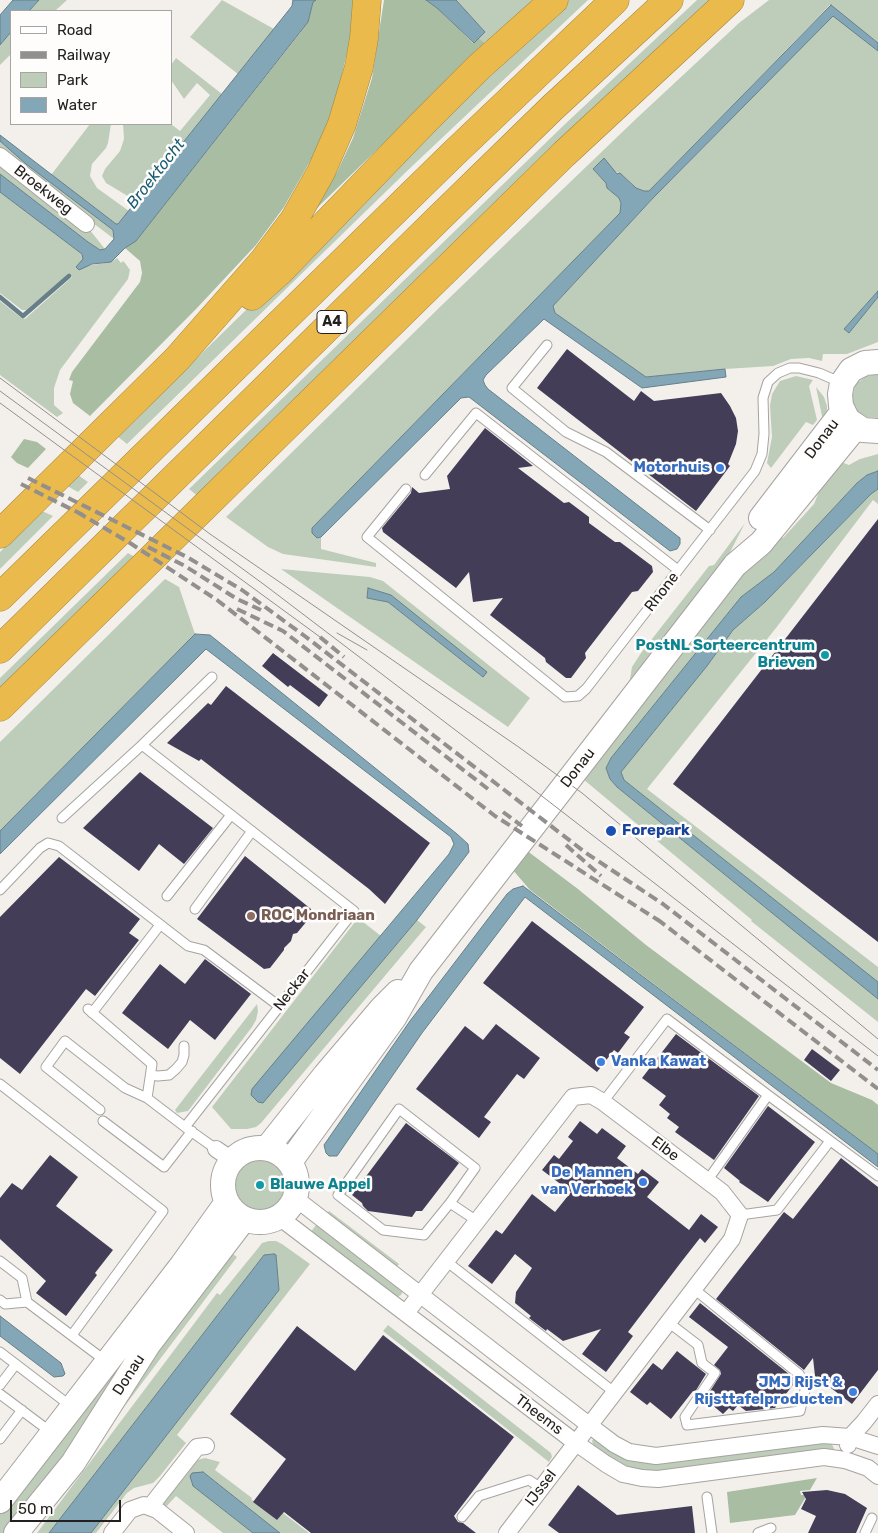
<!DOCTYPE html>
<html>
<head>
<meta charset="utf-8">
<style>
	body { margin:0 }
	#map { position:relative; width:878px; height:1533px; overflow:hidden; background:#f3f0ec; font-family:Rubik,sans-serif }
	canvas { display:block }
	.legend { position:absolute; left:10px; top:10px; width:162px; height:115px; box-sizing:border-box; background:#fffdfc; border:1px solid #a7a5a4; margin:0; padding:6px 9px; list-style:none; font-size:15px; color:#232120 }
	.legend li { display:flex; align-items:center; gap:10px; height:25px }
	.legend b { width:25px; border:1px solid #a7a5a4 }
	.scale { position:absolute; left:10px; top:1500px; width:111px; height:22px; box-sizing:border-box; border:2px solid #232120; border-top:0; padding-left:6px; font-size:15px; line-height:18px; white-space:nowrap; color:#232120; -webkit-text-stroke:4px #fffdfc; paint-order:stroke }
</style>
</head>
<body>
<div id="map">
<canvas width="878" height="1533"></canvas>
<ul class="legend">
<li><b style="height:6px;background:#fff"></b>Road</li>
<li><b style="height:6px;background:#928f8d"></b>Railway</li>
<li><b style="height:14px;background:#becdb9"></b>Park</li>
<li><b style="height:14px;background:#83a7b6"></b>Water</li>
</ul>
<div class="scale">50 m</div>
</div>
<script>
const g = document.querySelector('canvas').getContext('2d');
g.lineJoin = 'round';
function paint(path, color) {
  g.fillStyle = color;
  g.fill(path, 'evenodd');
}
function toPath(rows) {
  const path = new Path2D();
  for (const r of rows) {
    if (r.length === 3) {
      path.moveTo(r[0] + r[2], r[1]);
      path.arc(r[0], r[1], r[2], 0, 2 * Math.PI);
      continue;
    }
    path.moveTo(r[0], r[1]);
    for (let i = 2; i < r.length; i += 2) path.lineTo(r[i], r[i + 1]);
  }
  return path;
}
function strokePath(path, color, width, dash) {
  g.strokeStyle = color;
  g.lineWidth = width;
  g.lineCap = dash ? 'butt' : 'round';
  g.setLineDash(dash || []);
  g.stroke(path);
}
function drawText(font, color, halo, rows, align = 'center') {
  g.font = font + ' Rubik,sans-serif';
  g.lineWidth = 5;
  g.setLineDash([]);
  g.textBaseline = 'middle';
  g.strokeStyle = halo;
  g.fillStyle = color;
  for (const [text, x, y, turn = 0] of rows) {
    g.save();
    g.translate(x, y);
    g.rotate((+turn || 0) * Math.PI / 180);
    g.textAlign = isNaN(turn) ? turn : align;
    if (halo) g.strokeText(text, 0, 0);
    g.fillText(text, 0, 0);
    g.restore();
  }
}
const green = toPath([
	[39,0,67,0,55,11,29,11],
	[222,0,274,29,238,74,190,37],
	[456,0,533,0,486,44,479,38,485,32],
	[568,0,588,0,406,172,127,444,117,436,372,187],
	[697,0,718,0,200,498,189,489,563,126],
	[769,0,878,0,878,43,830,5,649,191,644,191,636,188,620,173,593,169,606,183,607,188,619,198,621,203,620,213,312,528,317,538,321,537,321,549,376,563,376,567,283,554,268,547,226,517,443,304,638,117,739,23],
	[833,15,878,51,878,291,844,329,849,333,878,297,878,342,847,354,823,354,822,361,809,358,791,359,773,366,725,369,646,377,555,313,553,306,654,197],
	[11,32,11,54,0,65,0,45],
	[176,58,222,94,136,201,106,183,102,176,105,169,120,151,124,139,123,124,171,124,180,131,210,95,197,83,184,99,171,80,171,65],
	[90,124,111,124,108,143,106,148,92,164,90,176,97,188,129,211,118,224,116,224,51,175],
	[0,141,113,230,114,239,0,152],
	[0,160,89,229,105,249,100,250,88,242,0,174],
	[0,192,82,254,86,266,111,262,117,258,121,263,123,261,125,263,130,270,128,279,60,370,54,388,54,405,63,413,57,417,0,375,0,301,20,317,25,319,72,277,69,274,26,310,22,310,0,293],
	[872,375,878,375,878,418,867,417,858,412,853,402,852,397,855,386,858,382,867,376],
	[796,376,813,380,809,386,817,420,813,425,806,422,771,468,767,463,772,437,770,406,772,394,780,381],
	[816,387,824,397,827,406,827,410,823,421],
	[878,454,878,471,867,475,857,483,774,572,741,597,611,758,606,768,610,779,617,787,878,999,878,1022,751,921,752,920,583,779,746,568,780,536,783,538,814,504,820,489,841,462,849,465,860,459],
	[78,475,88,482,78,492,67,486],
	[878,489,878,504,873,500,776,628,647,789,878,967,878,982,624,780,621,772,707,666,733,630,765,602,871,494],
	[42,511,53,516,0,569,0,552],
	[745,523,725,562,629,685,632,667,641,653,709,566,714,565],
	[128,553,138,559,0,696,0,678],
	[281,569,370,577,383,581,530,698,508,727],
	[368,588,391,595,483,677,388,602,367,598],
	[165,579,179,587,195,634,0,831,0,742],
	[358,918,381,936,347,977,263,1102,417,920,426,927,261,1123,256,1127,247,1129,231,1129,212,1107],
	[257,1004,258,1011,256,1020,252,1027,188,1111,177,1113,175,1110],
	[260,1185,25],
	[329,1211,399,1264,396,1268,326,1215],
	[319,1221,403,1291,401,1295,397,1297,392,1295,310,1233],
	[209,1235,83,1431,5,1533,0,1533,0,1514,117,1362],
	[269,1241,276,1241,282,1244,310,1264,177,1435,186,1443,160,1476,153,1483,134,1488,127,1493,96,1533,91,1533,279,1290,276,1256,274,1254,264,1255,49,1533,37,1533,217,1293,220,1295,259,1247,262,1243],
	[227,1250,237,1257,29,1533],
	[388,1325,551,1453,552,1457,549,1462,383,1331],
	[594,1438,623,1455,825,1440,832,1444,834,1449,828,1453,658,1474,617,1466,594,1449,592,1441],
	[205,1458,220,1462,215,1470,252,1498,251,1499,277,1520,283,1513,309,1533,280,1533,203,1472,193,1486,253,1533,223,1533,176,1496,165,1508,163,1502,197,1460]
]);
const forest = toPath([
	[316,0,354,0,350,40,339,87,329,120,313,156,284,207,256,245,196,309,90,416,73,403,70,394,73,381,69,380,72,372,140,282,142,273,140,261,125,248,136,241,300,33,308,22,313,2],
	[384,0,426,0,437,8,473,43,479,38,486,44,320,205,306,220,337,172,353,138,372,78],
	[24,439,37,442,46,449,28,468,17,463,11,457],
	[526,850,578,889,646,945,831,1083,872,1100,878,1105,878,1154,530,890,512,869],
	[817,1478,810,1490,800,1491,801,1495,807,1495,795,1515,730,1523,727,1492]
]);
const water = toPath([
	[13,0,39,0,29,11,11,11,11,32,0,45,0,15,13,0],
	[293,0,316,0,313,2,308,22,136,241,125,248,111,262,92,264,79,270,76,267,83,259,82,254,0,192,0,174,88,242,100,250,105,249,114,239,113,230,26,164,0,141,0,135,116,224,118,224,292,6,293,0],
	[426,0,456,0,485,32,474,43,437,8,426,0],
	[831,5,878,43,878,51,833,16,654,197,553,306,555,313,646,377,725,369,726,377,642,388,544,319,486,375,483,380,485,385,488,389,680,538,680,544,677,549,670,551,469,397,461,398,321,537,317,538,312,533,312,528,620,213,621,203,619,198,607,188,606,183,593,169,604,158,617,174,620,173,636,188,644,191,649,191,831,5],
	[878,291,878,297,849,333,844,329,878,291],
	[878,471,878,489,871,494,765,602,733,630,707,666,621,772,624,780,878,982,878,999,617,787,610,779,606,768,611,758,741,597,774,572,857,483,867,475,878,471],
	[368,588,391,595,487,672,483,677,388,602,367,598,368,588],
	[195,634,210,635,457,834,468,844,469,852,417,920,263,1103,258,1102,251,1095,252,1089,449,854,454,844,451,837,206,649,0,854,0,831,195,634],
	[523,886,878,1154,878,1167,525,897,422,1033,337,1156,329,1156,326,1153,324,1145,410,1021,507,894,513,889,523,886],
	[274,1254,276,1255,279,1290,91,1533,49,1533,264,1255,274,1254],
	[0,1316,61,1363,65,1374,63,1376,54,1377,0,1336,0,1316],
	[203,1472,280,1533,253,1533,193,1486,190,1476,192,1473,203,1472]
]);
const stream = toPath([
	[0,297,23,316,69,276]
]);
const building = toPath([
	[567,349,634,401,641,391,654,401,721,393,730,406,736,418,738,431,736,444,728,464,730,466,696,511,537,388],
	[485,428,533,466,518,468,564,503,569,502,589,517,589,523,615,542,620,542,652,566,653,572,638,591,632,592,585,653,586,658,571,678,566,678,546,662,545,658,490,615,503,598,473,602,469,572,456,588,383,532,382,528,411,493,412,487,419,493,450,489,447,476],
	[878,519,878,942,673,784],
	[273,653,328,695,319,707,290,685,288,687,262,666],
	[226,686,430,843,385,904,369,889,201,759,199,761,167,743,208,703,211,705],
	[140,772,213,828,184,864,159,844,139,871,83,828],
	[245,856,311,909,312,915,297,933,293,934,291,941,284,948,284,950,270,968,264,969,197,919],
	[59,857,140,919,129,933,139,940,95,996,86,989,20,1074,0,1058,0,917],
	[532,921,644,1007,624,1033,630,1037,618,1053,614,1050,597,1072,483,983],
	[205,959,251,994,215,1040,190,1020,168,1049,122,1013,160,964,185,984],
	[496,1024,540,1058,524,1079,517,1074,484,1117,491,1122,479,1138,416,1089,465,1026,483,1040],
	[676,1034,759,1096,714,1160,675,1132,679,1127,667,1118,670,1114,659,1105,666,1096,642,1078],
	[812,1049,840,1070,831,1081,804,1060],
	[768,1106,815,1142,768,1202,739,1182,740,1181,724,1168],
	[580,1121,597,1134,602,1128,626,1146,617,1158,638,1174,642,1169,659,1182,647,1197,689,1230,701,1214,718,1227,705,1243,700,1238,682,1261,628,1332,633,1336,606,1372,582,1354,601,1329,563,1341,547,1329,546,1331,529,1318,531,1316,515,1303,516,1292,532,1268,515,1254,492,1284,468,1266,496,1230,502,1234,532,1194,555,1212,571,1192,542,1170,554,1155,559,1159,573,1141,568,1137],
	[406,1123,459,1163,422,1211,416,1211,412,1217,368,1211,363,1206,362,1203,352,1195],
	[50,1155,78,1177,56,1206,113,1250,95,1273,97,1275,66,1316,36,1293,46,1281,0,1239,0,1198,12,1183,22,1190],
	[841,1158,878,1187,878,1370,852,1404,815,1376,813,1358,804,1370,716,1299,784,1212,793,1219],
	[700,1303,794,1378,796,1381,775,1408,746,1411,738,1405,733,1411,729,1408,723,1414,705,1399,721,1374,720,1370,714,1365,728,1347,689,1317],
	[297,1326,355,1371,383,1335,514,1437,454,1516,458,1522,463,1523,476,1533,311,1533,284,1512,277,1520,253,1502,286,1459,230,1414],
	[677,1351,706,1374,695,1392,693,1391,671,1419,650,1402,647,1405,630,1392,653,1363,662,1370],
	[578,1485,617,1515,692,1506,695,1533,559,1533,548,1525],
	[827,1490,845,1494,867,1508,856,1533,808,1533,816,1516,801,1509,806,1499,802,1492]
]);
const lane = toPath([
	[547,345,512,388,566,432,606,452,710,530],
	[425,475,476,413,678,570],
	[406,489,367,537,565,697,578,696,586,689,755,471,762,454,764,434,763,398,768,382,778,373,790,368,799,368,819,373,842,383],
	[142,745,354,911,185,1127,216,1149],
	[62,818,142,745,212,677],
	[0,890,40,848,48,843,59,846,188,946,204,950,279,1006],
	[167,896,231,815],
	[195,909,252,831],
	[88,1009,152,1064,147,1098,185,1127],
	[92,1013,160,925],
	[151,1075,158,1076,169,1075,176,1069,182,1062,184,1055,184,1046],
	[0,1084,163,1211,72,1335],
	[768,1095,878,1176],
	[603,1102,667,1019,768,1095,707,1181],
	[100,1110,46,1067,65,1041,125,1088,147,1098],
	[103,1121,164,1167,192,1131],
	[450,1203,424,1235,383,1230,338,1195,399,1109,475,1168,450,1203,477,1221],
	[740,1215,777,1210,830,1141],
	[0,1261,22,1278,27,1302,107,1362],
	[446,1261,614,1392],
	[0,1300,5,1304,27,1302],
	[668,1322,698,1345,702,1363,715,1373,685,1417,687,1425,800,1411,806,1386,799,1374,694,1289],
	[0,1352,72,1407],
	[0,1385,16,1364],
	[0,1394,52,1433],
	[0,1439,22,1410],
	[707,1497,712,1533],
	[462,1517,479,1496,529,1480,541,1488],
	[758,1533,771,1528],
	[865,1533,872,1518]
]);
const street = toPath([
	[0,156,86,224],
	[216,1149,232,1160],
	[295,1198,589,1425,614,1444,629,1452,656,1456,823,1435,850,1437,878,1446],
	[279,1217,576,1443,606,1464,623,1474,642,1478,658,1479,824,1457,845,1460,868,1468,878,1476],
	[406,1313,573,1097,591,1095,603,1102,722,1192,740,1215,732,1239,507,1533],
	[848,1445,850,1437,864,1422,878,1404],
	[150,1507,197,1447,206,1446],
	[112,1533,130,1510,144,1505,157,1510,186,1533]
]);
const secondary = toPath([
	[878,362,865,363,851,370,842,383,840,394,841,406,848,420,863,430,878,431],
	[761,518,843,411],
	[260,1185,37],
	[267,1148,325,1075,382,1008,398,992],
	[290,1162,394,1018,421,971,735,565,761,543,856,427],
	[0,1501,182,1265,227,1202],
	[16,1533,73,1463,148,1345,244,1219]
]);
const highway = toPath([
	[252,296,280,271,423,123,479,67,554,0],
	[0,534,177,359,264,260,294,220,321,172,342,124,359,67,364,38,367,0],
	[0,597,452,155,615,0],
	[0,649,438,219,552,108,669,0],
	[0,707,564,154,730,0]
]);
const tram = toPath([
	[0,378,210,534,520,748,582,793,878,1039],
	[0,391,266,586,525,783,878,1056],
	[0,403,320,637],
	[337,633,367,650]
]);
const rail = toPath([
	[28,478,187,557,242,590,306,637,586,853,663,904,878,1070],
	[21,484,83,515],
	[77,512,130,543,217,600,495,816,661,922],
	[148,547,185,566,237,599,261,610],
	[237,609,283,631,488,789],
	[320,637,344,657],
	[503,812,522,826],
	[566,845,601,876],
	[657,919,878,1089]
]);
const markers = [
	[720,468,5,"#3f7fe0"],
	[825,655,5,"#0f9aa8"],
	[611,831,6,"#1a4fb4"],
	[251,916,5,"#8d6e63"],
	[601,1062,5,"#3f7fe0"],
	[643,1182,5,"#3f7fe0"],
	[260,1185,5,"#0f9aa8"],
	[853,1392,5,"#3f7fe0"]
];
const shields = [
	[332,322,30]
];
const shieldNames = [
	["A4",332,322]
];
const streetNames = [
	["Broekweg",43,190,38],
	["Donau",822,439,-53],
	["Rhone",662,592,-52],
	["Donau",578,768,-52],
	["Neckar",292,990,-52],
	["Elbe",665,1149,37],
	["Donau",129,1375,-57],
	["Theems",539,1415,37],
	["IJssel",541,1488,-53]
];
const shopNames = [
	["Motorhuis",710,468],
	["Vanka Kawat",611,1062,"left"],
	["De Mannen",633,1173],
	["van Verhoek",633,1190],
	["JMJ Rijst &",843,1383],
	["Rijsttafelproducten",843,1400]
];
const cultureNames = [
	["PostNL Sorteercentrum",815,646],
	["Brieven",815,663],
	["Blauwe Appel",270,1185,"left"]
];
const transitNames = [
	["Forepark",622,831]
];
const educationNames = [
	["ROC Mondriaan",261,916]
];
const waterNames = [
	["Broektocht",156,174,-52]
];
paint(green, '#becdb9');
paint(forest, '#a8bda1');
paint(water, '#83a7b6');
strokePath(water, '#667f89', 1);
strokePath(stream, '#667f89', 4.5);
paint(building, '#433d58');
strokePath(lane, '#a7a3a0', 11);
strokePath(street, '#a7a3a0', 18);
strokePath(secondary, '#a7a3a0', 26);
strokePath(highway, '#a4843d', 29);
strokePath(lane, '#fff', 9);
strokePath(street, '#fff', 16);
strokePath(secondary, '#fff', 24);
strokePath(highway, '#eaba4d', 28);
strokePath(tram, '#928f8d', 1);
strokePath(rail, '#928f8d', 4, [10, 5]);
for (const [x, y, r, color] of markers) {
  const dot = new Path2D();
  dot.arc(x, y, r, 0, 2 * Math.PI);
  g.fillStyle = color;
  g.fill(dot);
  strokePath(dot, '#fffdfc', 2);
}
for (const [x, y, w] of shields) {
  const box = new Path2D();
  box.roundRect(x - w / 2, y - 11.5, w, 23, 4);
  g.fillStyle = '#fffdfc';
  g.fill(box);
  strokePath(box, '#232120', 1);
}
drawText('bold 14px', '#232120', null, shieldNames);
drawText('15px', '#232120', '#fffdfc', streetNames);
drawText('bold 15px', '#366cbe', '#fffdfc', shopNames, 'right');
drawText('bold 15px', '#0d838f', '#fffdfc', cultureNames, 'right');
drawText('bold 15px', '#164399', '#fffdfc', transitNames, 'left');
drawText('bold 15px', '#785e54', '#fffdfc', educationNames, 'left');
drawText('italic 16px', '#175c73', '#fffdfc', waterNames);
</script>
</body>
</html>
